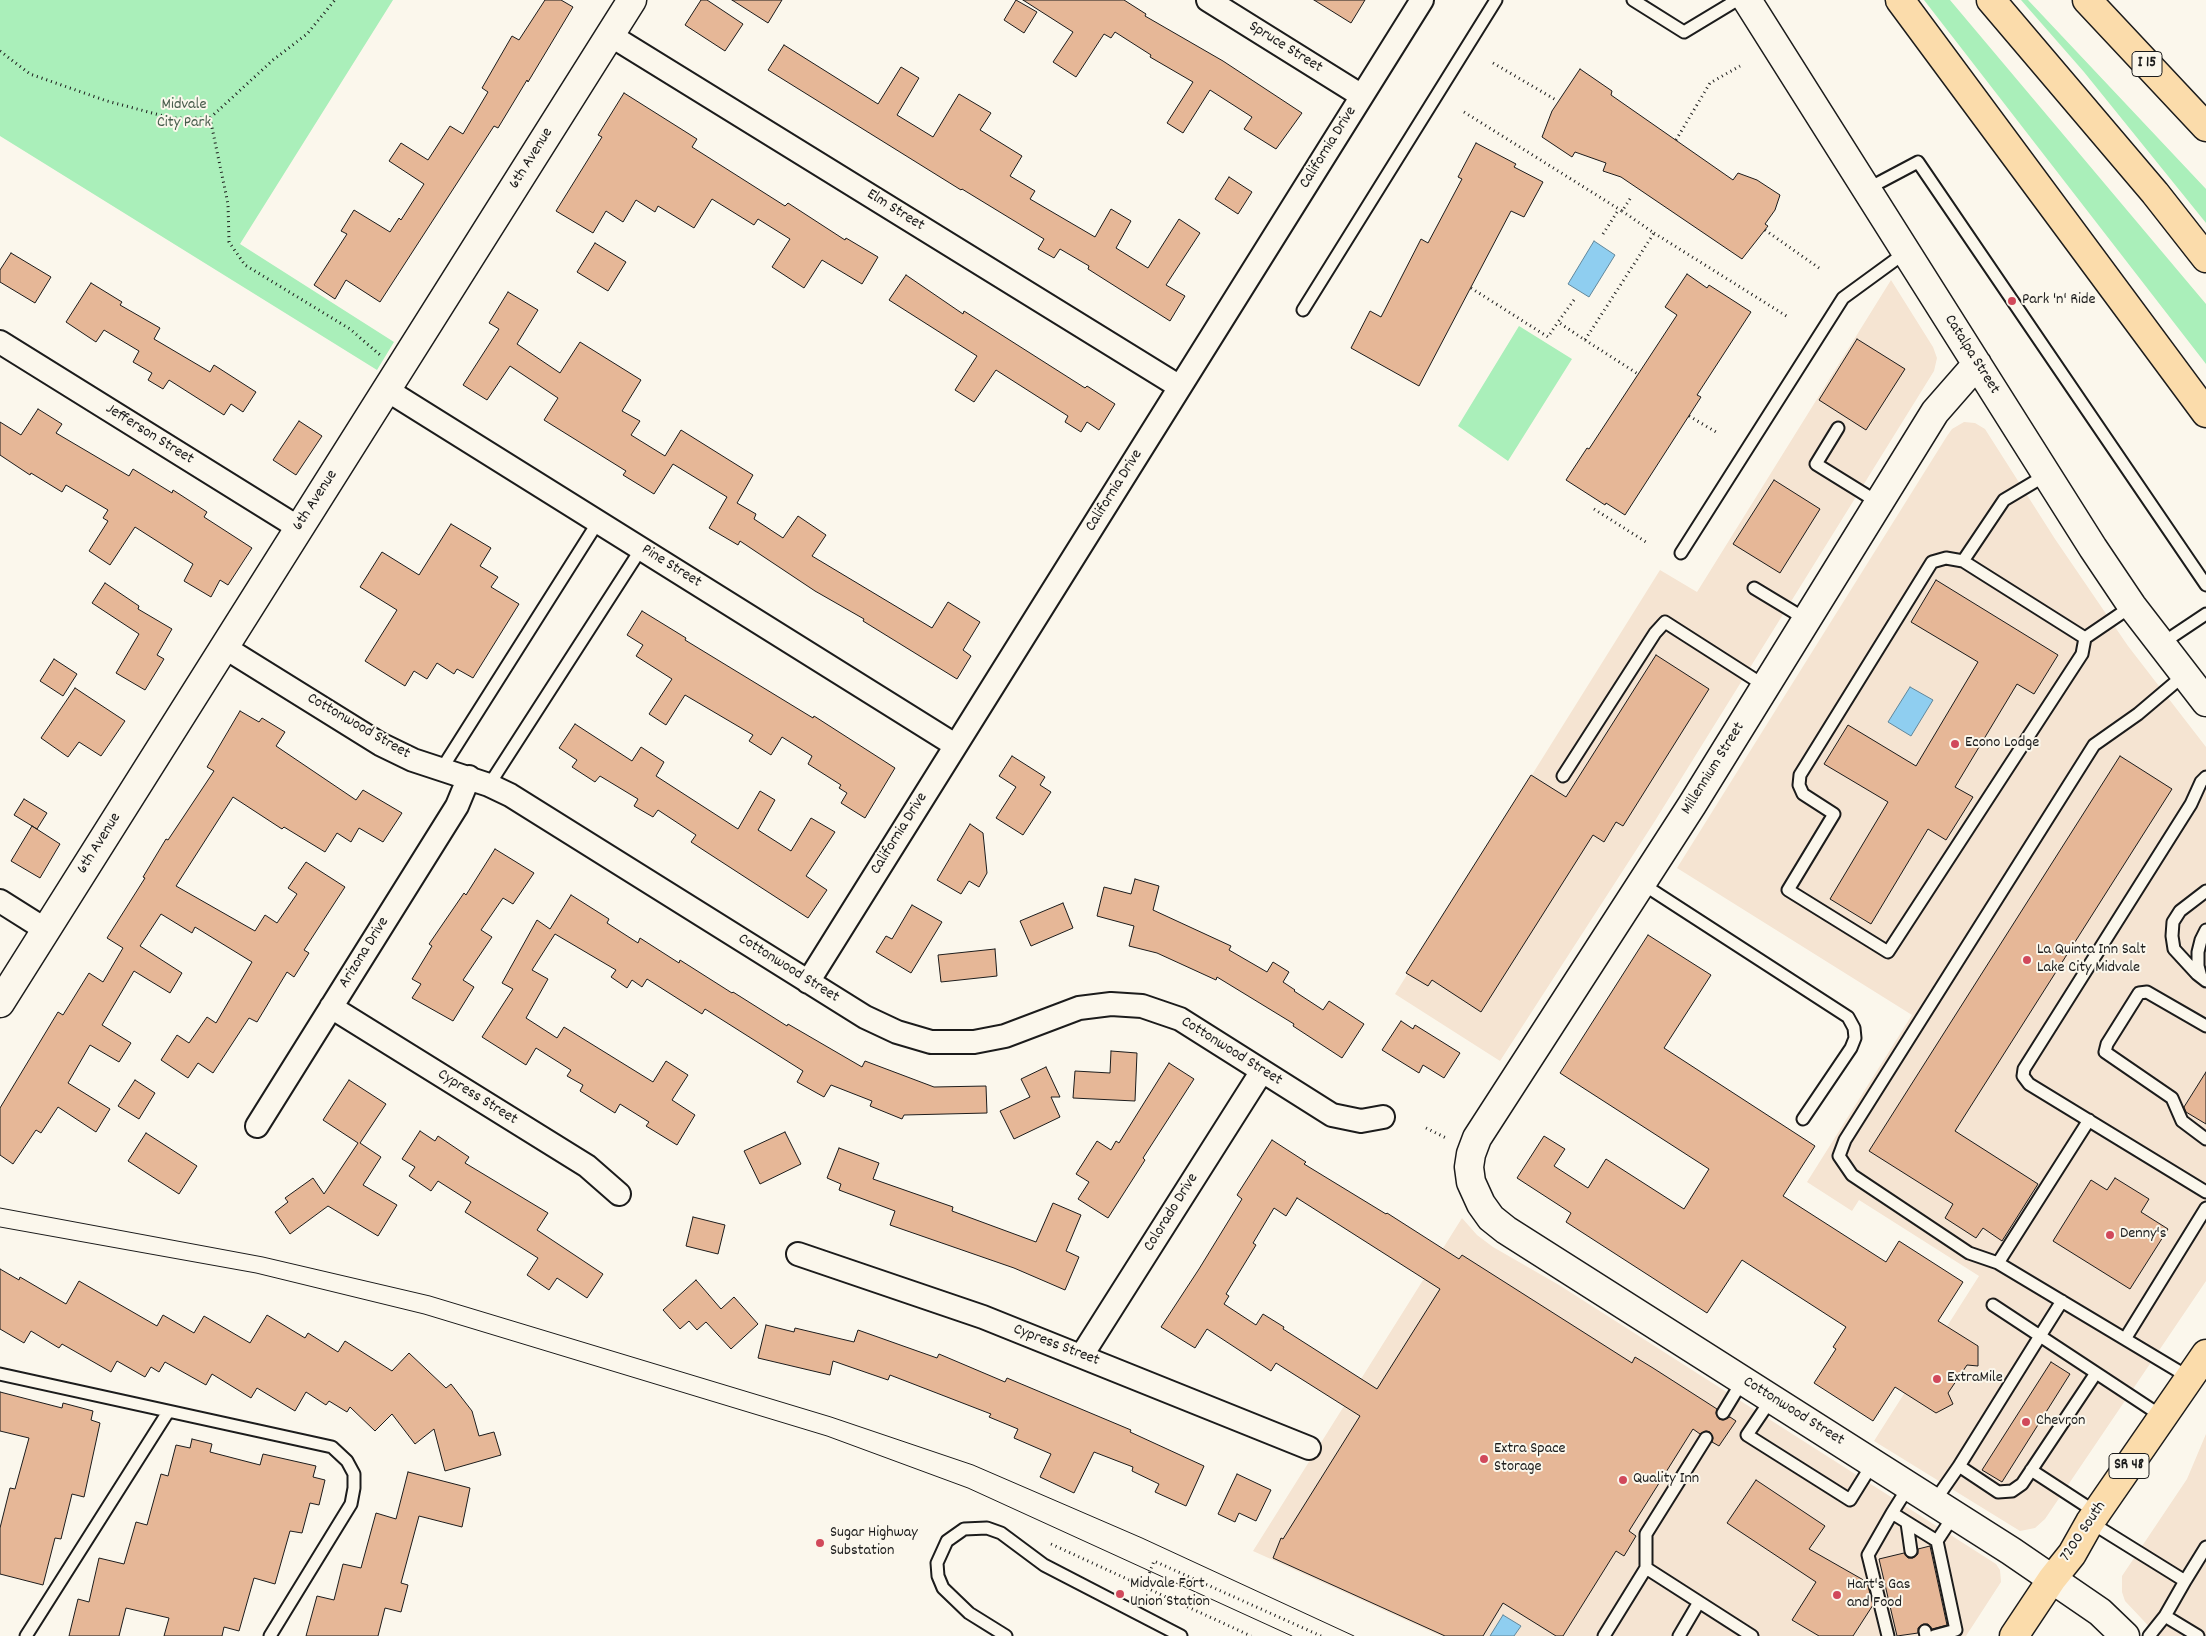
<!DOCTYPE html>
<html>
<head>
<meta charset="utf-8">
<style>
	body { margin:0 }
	canvas { display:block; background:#fbf7ec }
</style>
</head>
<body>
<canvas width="2206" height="1636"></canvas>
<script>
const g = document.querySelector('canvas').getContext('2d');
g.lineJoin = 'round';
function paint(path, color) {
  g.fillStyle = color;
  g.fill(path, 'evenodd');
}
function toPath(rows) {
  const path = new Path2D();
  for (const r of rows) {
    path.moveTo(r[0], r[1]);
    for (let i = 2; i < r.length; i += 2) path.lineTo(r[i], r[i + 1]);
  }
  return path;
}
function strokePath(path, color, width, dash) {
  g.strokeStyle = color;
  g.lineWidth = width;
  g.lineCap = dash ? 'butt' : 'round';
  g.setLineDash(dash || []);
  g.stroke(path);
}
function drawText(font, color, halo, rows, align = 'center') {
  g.font = font + ' Dekko,sans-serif';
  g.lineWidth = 4;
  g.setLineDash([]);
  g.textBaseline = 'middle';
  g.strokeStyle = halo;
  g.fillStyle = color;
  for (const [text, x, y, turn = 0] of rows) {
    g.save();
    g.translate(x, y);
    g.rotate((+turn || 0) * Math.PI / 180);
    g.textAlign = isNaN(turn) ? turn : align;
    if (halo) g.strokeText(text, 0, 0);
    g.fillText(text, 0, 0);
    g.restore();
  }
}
const built = toPath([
	[1891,280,1933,347,1937,358,1934,371,1653,824,1500,1061,1395,994,1660,570,1697,592],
	[1964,422,1975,423,1985,429,2055,539,2128,646,2206,747,2206,1281,2045,1519,2035,1528,2020,1531,1874,1441,1979,1276,1859,1200,1852,1211,1807,1182,1912,1015,1677,868,1947,436,1952,429],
	[1462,1218,1477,1235,1493,1247,1559,1285,1996,1564,2000,1570,2001,1582,1966,1636,1441,1636,1253,1551],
	[2206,1434,2206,1636,2158,1636,2125,1601,2122,1592,2122,1576,2187,1479]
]);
const green = toPath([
	[0,0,393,0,240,244,394,342,377,370,0,136],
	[1924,0,1950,0,2206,304,2206,364],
	[2021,0,2028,0,2206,189,2206,223,2084,72],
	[1519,326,1572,359,1508,461,1458,426]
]);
const water = toPath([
	[1594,241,1615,255,1589,297,1568,284,1594,241],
	[1910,687,1933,700,1911,736,1888,722,1910,687],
	[1503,1615,1521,1626,1514,1636,1490,1636,1503,1615]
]);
const building = toPath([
	[545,0,561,0,573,7,528,82,527,80,498,128,494,126,380,302,346,280,335,299,314,285,347,234,341,231,354,210,390,232,399,218,401,220,424,184,389,161,401,143,428,160,450,126,463,134,488,92,482,88,512,36,519,40,545,0],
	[701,0,707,0,743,24,725,51,685,25,701,0],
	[732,0,782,0,768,23,732,0],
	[1016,0,1037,12,1024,33,1004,20,1016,0],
	[1023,0,1124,0,1146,14,1145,16,1223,61,1302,113,1276,149,1244,129,1252,117,1210,90,1183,133,1167,123,1193,82,1150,57,1151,55,1115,32,1111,38,1104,34,1076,77,1053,62,1073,32,1023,0],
	[1314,0,1365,0,1351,23,1314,0],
	[784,45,878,104,901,67,919,78,897,115,933,137,959,94,991,113,980,130,1022,156,1010,176,1035,191,1030,199,1095,237,1111,209,1131,221,1116,248,1148,268,1179,219,1200,233,1166,285,1185,296,1170,321,1088,269,1089,266,1060,249,1054,258,1038,249,1044,239,962,189,961,190,768,70,784,45],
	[1580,69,1612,91,1611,95,1733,180,1738,173,1757,180,1780,195,1775,210,1765,224,1768,226,1742,259,1621,177,1603,171,1606,163,1575,152,1572,157,1542,137,1552,111,1580,69],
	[624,93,697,139,692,147,785,206,788,203,845,240,846,238,878,257,862,284,822,260,804,288,772,267,790,239,758,219,754,225,712,199,694,228,658,206,655,212,636,200,623,222,606,211,593,233,556,211,602,137,598,135,624,93],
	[1476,143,1516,164,1514,167,1543,182,1524,217,1511,211,1419,386,1351,348,1370,311,1381,317,1421,239,1428,243,1462,179,1458,177,1476,143],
	[1229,177,1252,192,1238,214,1215,199,1229,177],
	[595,243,626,262,608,291,577,272,595,243],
	[11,253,51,277,35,303,0,282,0,270,11,253],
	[1687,274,1707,288,1709,285,1751,312,1697,395,1701,397,1625,515,1606,503,1605,505,1566,480,1587,448,1589,449,1677,315,1665,307,1687,274],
	[906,275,963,314,964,311,1085,388,1087,386,1115,404,1099,430,1087,422,1081,432,1065,422,1068,416,996,370,974,402,955,390,977,356,889,300,906,275],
	[91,283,122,302,120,305,160,328,154,339,210,372,214,365,256,392,243,412,231,404,224,415,169,380,163,389,148,380,152,373,133,362,139,351,104,330,96,342,66,322,91,283],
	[508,292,538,310,517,344,560,373,580,342,641,380,622,411,640,421,631,435,665,456,681,430,753,475,737,503,756,514,754,519,783,538,798,516,826,535,812,556,932,628,948,602,980,622,963,650,971,656,957,679,863,621,864,619,815,591,740,541,738,545,709,528,727,497,673,464,654,494,623,475,626,471,544,420,558,398,510,366,487,400,463,385,499,329,489,323,508,292],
	[1857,339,1905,369,1866,430,1819,400,1857,339],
	[38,409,62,424,56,433,129,476,133,469,172,493,173,490,207,512,204,517,252,548,228,585,220,580,211,597,184,581,193,564,135,527,110,565,89,551,108,521,103,518,108,510,66,485,62,492,31,473,30,475,0,455,0,422,21,435,38,409],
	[299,421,322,436,296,475,273,460,299,421],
	[1774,480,1820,509,1780,573,1733,544,1774,480],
	[451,524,491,548,480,566,498,577,491,587,519,604,473,678,457,669,454,674,437,663,427,679,414,671,405,686,365,661,397,610,360,587,382,552,419,575,451,524],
	[1936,580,2058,655,2034,694,2017,684,1955,787,1973,797,1946,840,1928,829,1871,924,1830,899,1888,802,1824,764,1848,725,1916,766,1978,662,1911,622,1936,580],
	[105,583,139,606,138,609,172,629,157,655,164,659,145,690,116,673,139,634,92,603,105,583],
	[642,611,686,638,685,640,813,718,814,716,895,768,865,818,841,803,847,793,839,788,841,785,808,764,812,756,782,737,771,755,749,741,753,735,685,695,666,725,649,714,672,679,636,656,643,645,627,635,642,611],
	[1656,655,1709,689,1623,826,1616,822,1604,842,1593,835,1481,1012,1432,980,1428,986,1406,973,1531,775,1566,797,1656,655],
	[54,659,77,674,63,696,40,681,54,659],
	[75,688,125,721,101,756,79,742,68,757,41,738,75,688],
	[240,711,259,722,262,718,285,732,276,746,356,800,363,790,402,813,383,842,359,828,351,842,337,833,325,852,284,827,282,829,233,797,176,886,255,931,265,915,277,923,297,894,288,888,306,862,345,887,304,950,309,953,294,977,287,972,257,1022,249,1018,213,1073,198,1063,188,1078,161,1060,177,1035,189,1043,207,1017,216,1023,252,962,195,927,192,933,161,914,140,946,182,973,170,993,134,971,102,1025,131,1043,119,1062,90,1045,68,1083,110,1109,96,1132,58,1107,41,1133,36,1130,13,1164,0,1155,0,1108,58,1012,63,1015,89,973,103,982,123,948,107,938,145,878,143,877,166,839,168,840,214,771,207,767,240,711],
	[575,724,632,761,641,747,664,762,656,776,738,829,760,791,775,800,758,830,791,851,811,818,835,832,806,876,827,890,808,918,691,842,696,835,658,810,653,817,634,806,638,799,600,776,595,782,572,767,577,760,559,748,575,724],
	[1012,756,1045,777,1040,785,1051,792,1023,835,996,818,1016,787,999,776,1012,756],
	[2120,756,2172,789,1955,1131,2038,1184,2002,1241,1983,1228,1976,1238,1945,1218,1953,1204,1869,1151,2120,756],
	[24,799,47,813,37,829,14,815,24,799],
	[970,824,983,833,987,873,979,887,969,881,961,894,937,880,970,824],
	[32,826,60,844,40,878,11,861,32,826],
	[495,849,534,873,513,904,503,898,481,930,492,937,463,980,474,987,453,1021,412,998,421,984,412,979,432,946,429,944,464,893,466,895,495,849],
	[1135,879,1159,886,1153,910,1231,946,1229,950,1267,972,1273,962,1289,972,1283,982,1295,990,1294,991,1323,1010,1329,1001,1364,1024,1342,1058,1293,1026,1294,1024,1217,977,1216,980,1157,953,1129,946,1134,926,1097,916,1104,887,1131,894,1135,879],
	[571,895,609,919,607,923,638,943,640,938,679,963,680,960,732,993,733,992,787,1026,788,1024,862,1067,865,1061,934,1087,986,1086,987,1113,904,1115,902,1119,870,1106,872,1101,831,1085,824,1097,797,1082,803,1071,705,1009,702,1014,647,979,642,987,632,980,627,988,611,977,616,970,555,934,532,970,548,979,526,1018,557,1038,564,1027,653,1082,666,1061,688,1075,672,1100,695,1115,677,1145,646,1126,649,1122,620,1104,615,1113,580,1091,583,1085,567,1076,571,1070,536,1048,526,1065,482,1037,513,989,502,983,537,920,550,929,571,895],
	[1063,903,1073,928,1031,946,1020,921,1063,903],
	[912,905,942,922,911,973,876,952,886,936,892,939,912,905],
	[1648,935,1711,975,1664,1048,1815,1146,1783,1196,1886,1262,1899,1241,1963,1282,1938,1321,1978,1346,1978,1366,1967,1365,1948,1393,1953,1404,1936,1413,1895,1387,1873,1421,1814,1383,1836,1349,1833,1347,1846,1327,1742,1260,1707,1313,1566,1222,1571,1213,1517,1178,1544,1136,1565,1149,1554,1166,1588,1188,1606,1159,1684,1209,1709,1169,1560,1073,1648,935],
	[995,949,997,976,941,982,938,955,995,949],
	[1401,1021,1413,1029,1415,1025,1460,1053,1444,1078,1423,1065,1419,1073,1382,1050,1401,1021],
	[1111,1051,1137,1053,1135,1101,1073,1098,1075,1071,1110,1073,1111,1051],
	[1169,1063,1194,1079,1143,1158,1145,1160,1108,1218,1078,1199,1089,1182,1076,1174,1097,1141,1111,1150,1116,1141,1119,1143,1169,1063],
	[1046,1067,1060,1097,1051,1097,1060,1117,1014,1139,1000,1111,1030,1097,1021,1079,1046,1067],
	[2206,1072,2206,1124,2186,1112,2184,1107,2206,1072],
	[135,1080,155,1093,139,1119,118,1106,135,1080],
	[349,1080,386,1104,360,1143,381,1157,363,1185,397,1205,378,1236,328,1206,290,1234,275,1212,288,1202,285,1198,313,1178,324,1194,358,1143,323,1120,349,1080],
	[420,1131,435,1141,438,1136,469,1157,465,1163,548,1213,537,1230,603,1274,587,1298,557,1278,549,1290,527,1275,538,1258,465,1212,471,1202,438,1181,431,1191,409,1176,415,1167,402,1159,420,1131],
	[785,1132,801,1164,760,1184,744,1151,785,1132],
	[146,1133,197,1166,179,1194,128,1161,146,1133],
	[1272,1140,1306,1162,1304,1164,1386,1214,1387,1213,1459,1259,1462,1255,1632,1363,1635,1357,1653,1368,1717,1409,1716,1413,1719,1419,1723,1420,1730,1417,1736,1421,1719,1446,1712,1442,1713,1438,1710,1432,1706,1431,1700,1434,1693,1429,1629,1531,1636,1536,1624,1556,1616,1551,1563,1636,1556,1636,1503,1603,1483,1636,1445,1636,1273,1558,1281,1538,1283,1539,1360,1416,1276,1363,1271,1371,1207,1329,1195,1348,1161,1327,1199,1269,1242,1199,1237,1195,1272,1140],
	[1297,1198,1440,1289,1377,1389,1283,1329,1284,1327,1263,1314,1256,1325,1224,1304,1229,1296,1226,1294,1256,1245,1253,1243,1274,1208,1286,1216,1297,1198],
	[839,1148,879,1163,873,1179,953,1207,952,1211,1036,1242,1053,1203,1081,1215,1066,1251,1079,1257,1065,1290,1014,1268,890,1225,895,1211,839,1190,841,1184,827,1178,839,1148],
	[2115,1178,2149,1199,2141,1212,2168,1229,2130,1289,2053,1241,2091,1180,2107,1190,2115,1178],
	[693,1217,725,1225,718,1254,686,1246,693,1217],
	[0,1269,19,1280,20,1277,66,1304,79,1281,157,1326,163,1315,194,1333,204,1316,250,1343,267,1315,305,1338,308,1333,338,1352,345,1341,392,1371,409,1353,446,1388,451,1384,472,1411,479,1436,494,1432,501,1455,445,1471,434,1429,415,1444,392,1414,375,1431,350,1407,347,1412,329,1401,326,1405,306,1392,295,1411,257,1388,251,1398,212,1374,206,1385,165,1362,159,1372,151,1367,145,1377,117,1361,111,1372,62,1344,59,1348,31,1331,24,1343,0,1329,0,1269],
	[696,1280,721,1309,734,1297,758,1324,731,1349,706,1322,697,1330,689,1321,680,1329,663,1310,696,1280],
	[766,1325,794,1332,795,1328,854,1342,858,1330,937,1358,939,1354,1005,1382,1007,1378,1131,1430,1130,1432,1204,1466,1186,1506,1155,1492,1159,1484,1132,1471,1133,1467,1094,1452,1074,1493,1040,1477,1051,1454,1014,1438,1018,1429,989,1417,991,1414,890,1375,888,1380,833,1361,830,1375,758,1358,766,1325],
	[2051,1362,2070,1374,2002,1482,1982,1470,2051,1362],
	[0,1392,62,1408,63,1403,93,1411,91,1420,100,1423,84,1497,72,1494,61,1539,55,1538,43,1585,0,1574,0,1528,10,1488,15,1489,29,1438,0,1431,0,1392],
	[192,1439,212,1444,210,1452,260,1465,263,1454,316,1466,313,1477,325,1480,319,1505,310,1503,302,1533,290,1531,275,1584,254,1578,239,1631,224,1627,222,1636,164,1636,169,1618,126,1608,119,1636,69,1636,78,1599,89,1602,99,1558,124,1564,136,1522,147,1525,161,1474,168,1476,176,1445,190,1448,192,1439],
	[408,1472,470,1488,462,1527,419,1516,401,1583,408,1585,401,1612,385,1608,378,1636,306,1636,317,1596,334,1600,343,1564,361,1568,376,1513,396,1519,408,1472],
	[1237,1474,1271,1490,1256,1521,1239,1513,1235,1522,1218,1514,1237,1474],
	[1756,1480,1825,1526,1809,1549,1867,1582,1873,1605,1853,1636,1819,1636,1792,1620,1816,1582,1727,1523,1756,1480],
	[1930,1546,1947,1625,1932,1629,1928,1624,1923,1624,1918,1628,1918,1633,1897,1636,1879,1559,1904,1553,1908,1558,1913,1558,1918,1554,1918,1549,1930,1546]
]);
const path = toPath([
	[0,51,30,74,107,101,171,118,210,118,273,60,307,34,335,0],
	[1493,63,1556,100],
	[1464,112,1622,211,1632,196],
	[210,118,228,204,229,242,245,265,350,329,380,355],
	[1676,140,1710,83,1740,66],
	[1765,230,1819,268],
	[1654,233,1788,317],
	[1603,234,1619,209],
	[1471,288,1548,337,1558,322],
	[1574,300,1558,322,1585,340,1654,233,1622,211],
	[1585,340,1638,374],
	[1689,416,1716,432],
	[1594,509,1646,542],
	[1426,1128,1448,1139],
	[1051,1544,1251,1636],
	[1144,1587,1154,1561,1321,1636]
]);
const service = toPath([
	[1633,0,1684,32,1737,0],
	[1867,189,1918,162,2206,585],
	[1303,310,1496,0],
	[1838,428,1816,464,1879,503],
	[2046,475,2004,500,1963,561,2085,638,2132,606],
	[1681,553,1843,298,1906,252],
	[1963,561,1946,558,1932,562,1800,775,1799,785,1803,794,1834,814,1788,890,1888,952,2082,654,2085,638],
	[1754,588,1807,620],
	[2161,644,2206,614],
	[441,770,598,522],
	[1563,776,1655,633,1665,622,1765,686],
	[2206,777,2201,782,2191,804,2024,1069,2023,1076,2029,1084,2206,1192],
	[489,785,641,549],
	[1641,883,1848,1017,1854,1028,1855,1038,1851,1048,1803,1119],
	[2206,891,2180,911,2173,922,2172,936,2174,949,2197,974,2206,981],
	[2201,977,2198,966,2198,952,2201,940,2206,930],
	[2206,1026,2147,992,2139,993,2107,1044,2105,1052,2172,1098,2182,1121,2206,1139],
	[2089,1120,1998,1263,1969,1253,1852,1175,1839,1156,1845,1140,2094,745,2138,714,2184,675],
	[1998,1263,2190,1378],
	[1993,1305,2040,1336,2062,1301],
	[2125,1339,2206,1208],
	[0,1374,332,1447,347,1461,354,1474,354,1488,351,1504,270,1636],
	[1772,1398,1747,1435,1850,1500,1873,1463],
	[1723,1413,1743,1380],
	[1959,1466,2040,1336,2163,1417],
	[2031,1470,2097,1513],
	[1909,1486,1892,1513,1937,1541,1954,1515],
	[1934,1502,1959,1466,1998,1492,2012,1491,2022,1484,2096,1373],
	[2090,1522,2185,1581,2165,1616,2149,1636],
	[1907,1523,1911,1551],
	[1646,1568,1752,1636],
	[2185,1581,2206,1547],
	[2165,1616,2198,1636],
	[1925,1631,1926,1636],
	[26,1636,168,1412],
	[1006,1636,969,1613,943,1588,938,1576,937,1563,947,1541,964,1529,987,1528,1001,1533,1044,1565,1181,1636],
	[1604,1636,1646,1568,1646,1534,1706,1438],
	[1679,1636,1699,1602],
	[1888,1636,1868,1555,1892,1513],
	[1934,1636,1956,1630,1937,1541]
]);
const minor = toPath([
	[1208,0,1362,96],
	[610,35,1180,387],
	[0,342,299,528],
	[387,390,955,745],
	[224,647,380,744,413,760,489,785,510,795,865,1017,897,1032,931,1042,974,1042,1005,1036,1079,1008,1111,1004,1142,1006,1180,1019,1332,1115,1361,1121,1383,1117],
	[0,901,46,930],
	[808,982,1422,0],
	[331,1007,587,1166,619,1194],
	[257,1126,457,806,469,777],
	[798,1254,983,1317,1309,1448],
	[1082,1355,1262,1071]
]);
const tertiary = toPath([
	[1747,0,2093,548,2132,606,2206,702],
	[1977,364,1935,412,1692,805,1477,1138,1471,1154,1469,1167,1471,1182,1481,1204,1491,1218,1506,1230,2011,1551,2100,1612,2125,1636],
	[0,1003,632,0]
]);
const primary = toPath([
	[2014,1636,2052,1579,2072,1554,2090,1522,2206,1354]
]);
const motorway = toPath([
	[1900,0,2206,413],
	[1991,0,2155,193,2206,258],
	[2087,0,2206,127]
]);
const tram = toPath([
	[0,1208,263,1257,430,1296,831,1417,973,1465,1142,1538,1354,1636],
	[0,1227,256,1273,424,1314,827,1436,968,1488,1292,1636]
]);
const markers = [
	[2012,301,5,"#d1495b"],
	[1955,744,5,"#d1495b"],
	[2027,960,5,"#d1495b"],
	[2110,1235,5,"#d1495b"],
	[1937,1379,5,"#d1495b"],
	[2026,1422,5,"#d1495b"],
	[1484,1459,5,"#d1495b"],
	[1623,1480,5,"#d1495b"],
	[820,1543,5,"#d1495b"],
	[1120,1594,5,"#d1495b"],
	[1837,1595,5,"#d1495b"]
];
const shields = [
	[2147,64,30],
	[2129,1466,40]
];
const shieldNames = [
	["I 15",2147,64],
	["SR 48",2129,1466]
];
const streetNames = [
	["Spruce Street",1285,48,32],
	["California Drive",1329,148,-58],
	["6th Avenue",532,159,-58],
	["Elm Street",895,211,32],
	["Catalpa Street",1971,355,58],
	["Jefferson Street",149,435,32],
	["California Drive",1115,491,-58],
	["6th Avenue",316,501,-57],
	["Pine Street",671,567,32],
	["Cottonwood Street",358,727,30],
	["Millennium Street",1714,769,-58],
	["California Drive",900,834,-58],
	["6th Avenue",100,844,-58],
	["Arizona Drive",365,953,-58],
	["Cottonwood Street",788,969,32],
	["Cottonwood Street",1231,1052,32],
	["Cypress Street",477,1098,32],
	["Colorado Drive",1172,1213,-58],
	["Cypress Street",1056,1346,21],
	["Cottonwood Street",1793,1412,32],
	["7200 South",2084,1532,-56]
];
const parkNames = [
	["Midvale",184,106],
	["City Park",184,124]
];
const poiNames = [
	["Park 'n' Ride",2022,301],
	["Econo Lodge",1965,744],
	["La Quinta Inn Salt",2037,951],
	["Lake City Midvale",2037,969],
	["Denny's",2120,1235],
	["ExtraMile",1947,1379],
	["Chevron",2036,1422],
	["Extra Space",1494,1450],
	["Storage",1494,1468],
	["Quality Inn",1633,1480],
	["Sugar Highway",830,1534],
	["Substation",830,1552],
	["Midvale Fort",1130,1585],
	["Union Station",1130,1603],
	["Hart's Gas",1847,1586],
	["and Food",1847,1604]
];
paint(built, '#f5e4d2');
paint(green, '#aaefba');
paint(water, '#8fcef0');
strokePath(water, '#61879b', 1);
paint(building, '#e6b797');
strokePath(building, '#1c1c1c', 1);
strokePath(service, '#1c1c1c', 15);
strokePath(minor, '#1c1c1c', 26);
strokePath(tertiary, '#1c1c1c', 31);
strokePath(primary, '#1c1c1c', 31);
strokePath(motorway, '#1c1c1c', 31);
strokePath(path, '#1c1c1c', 3, [1, 4]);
strokePath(service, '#fbf7ec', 11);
strokePath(minor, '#fbf7ec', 22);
strokePath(tertiary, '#fbf7ec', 28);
strokePath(primary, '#fbdcab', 28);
strokePath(motorway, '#fbdcab', 28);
strokePath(tram, '#1c1c1c', 1);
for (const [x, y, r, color] of markers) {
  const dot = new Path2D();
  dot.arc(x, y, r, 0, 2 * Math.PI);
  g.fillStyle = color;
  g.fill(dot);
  strokePath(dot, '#fbf7ec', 2);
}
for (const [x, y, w] of shields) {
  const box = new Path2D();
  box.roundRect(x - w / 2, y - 12.5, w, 25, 4);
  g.fillStyle = '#fbf7ec';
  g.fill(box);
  strokePath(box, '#1c1c1c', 1);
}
drawText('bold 15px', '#1c1c1c', null, shieldNames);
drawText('16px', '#1c1c1c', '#fbf7ec', streetNames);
drawText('16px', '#475b4b', '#fbf7ec', parkNames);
drawText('16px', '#1c1c1c', '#fbf7ec', poiNames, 'left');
</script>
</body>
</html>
